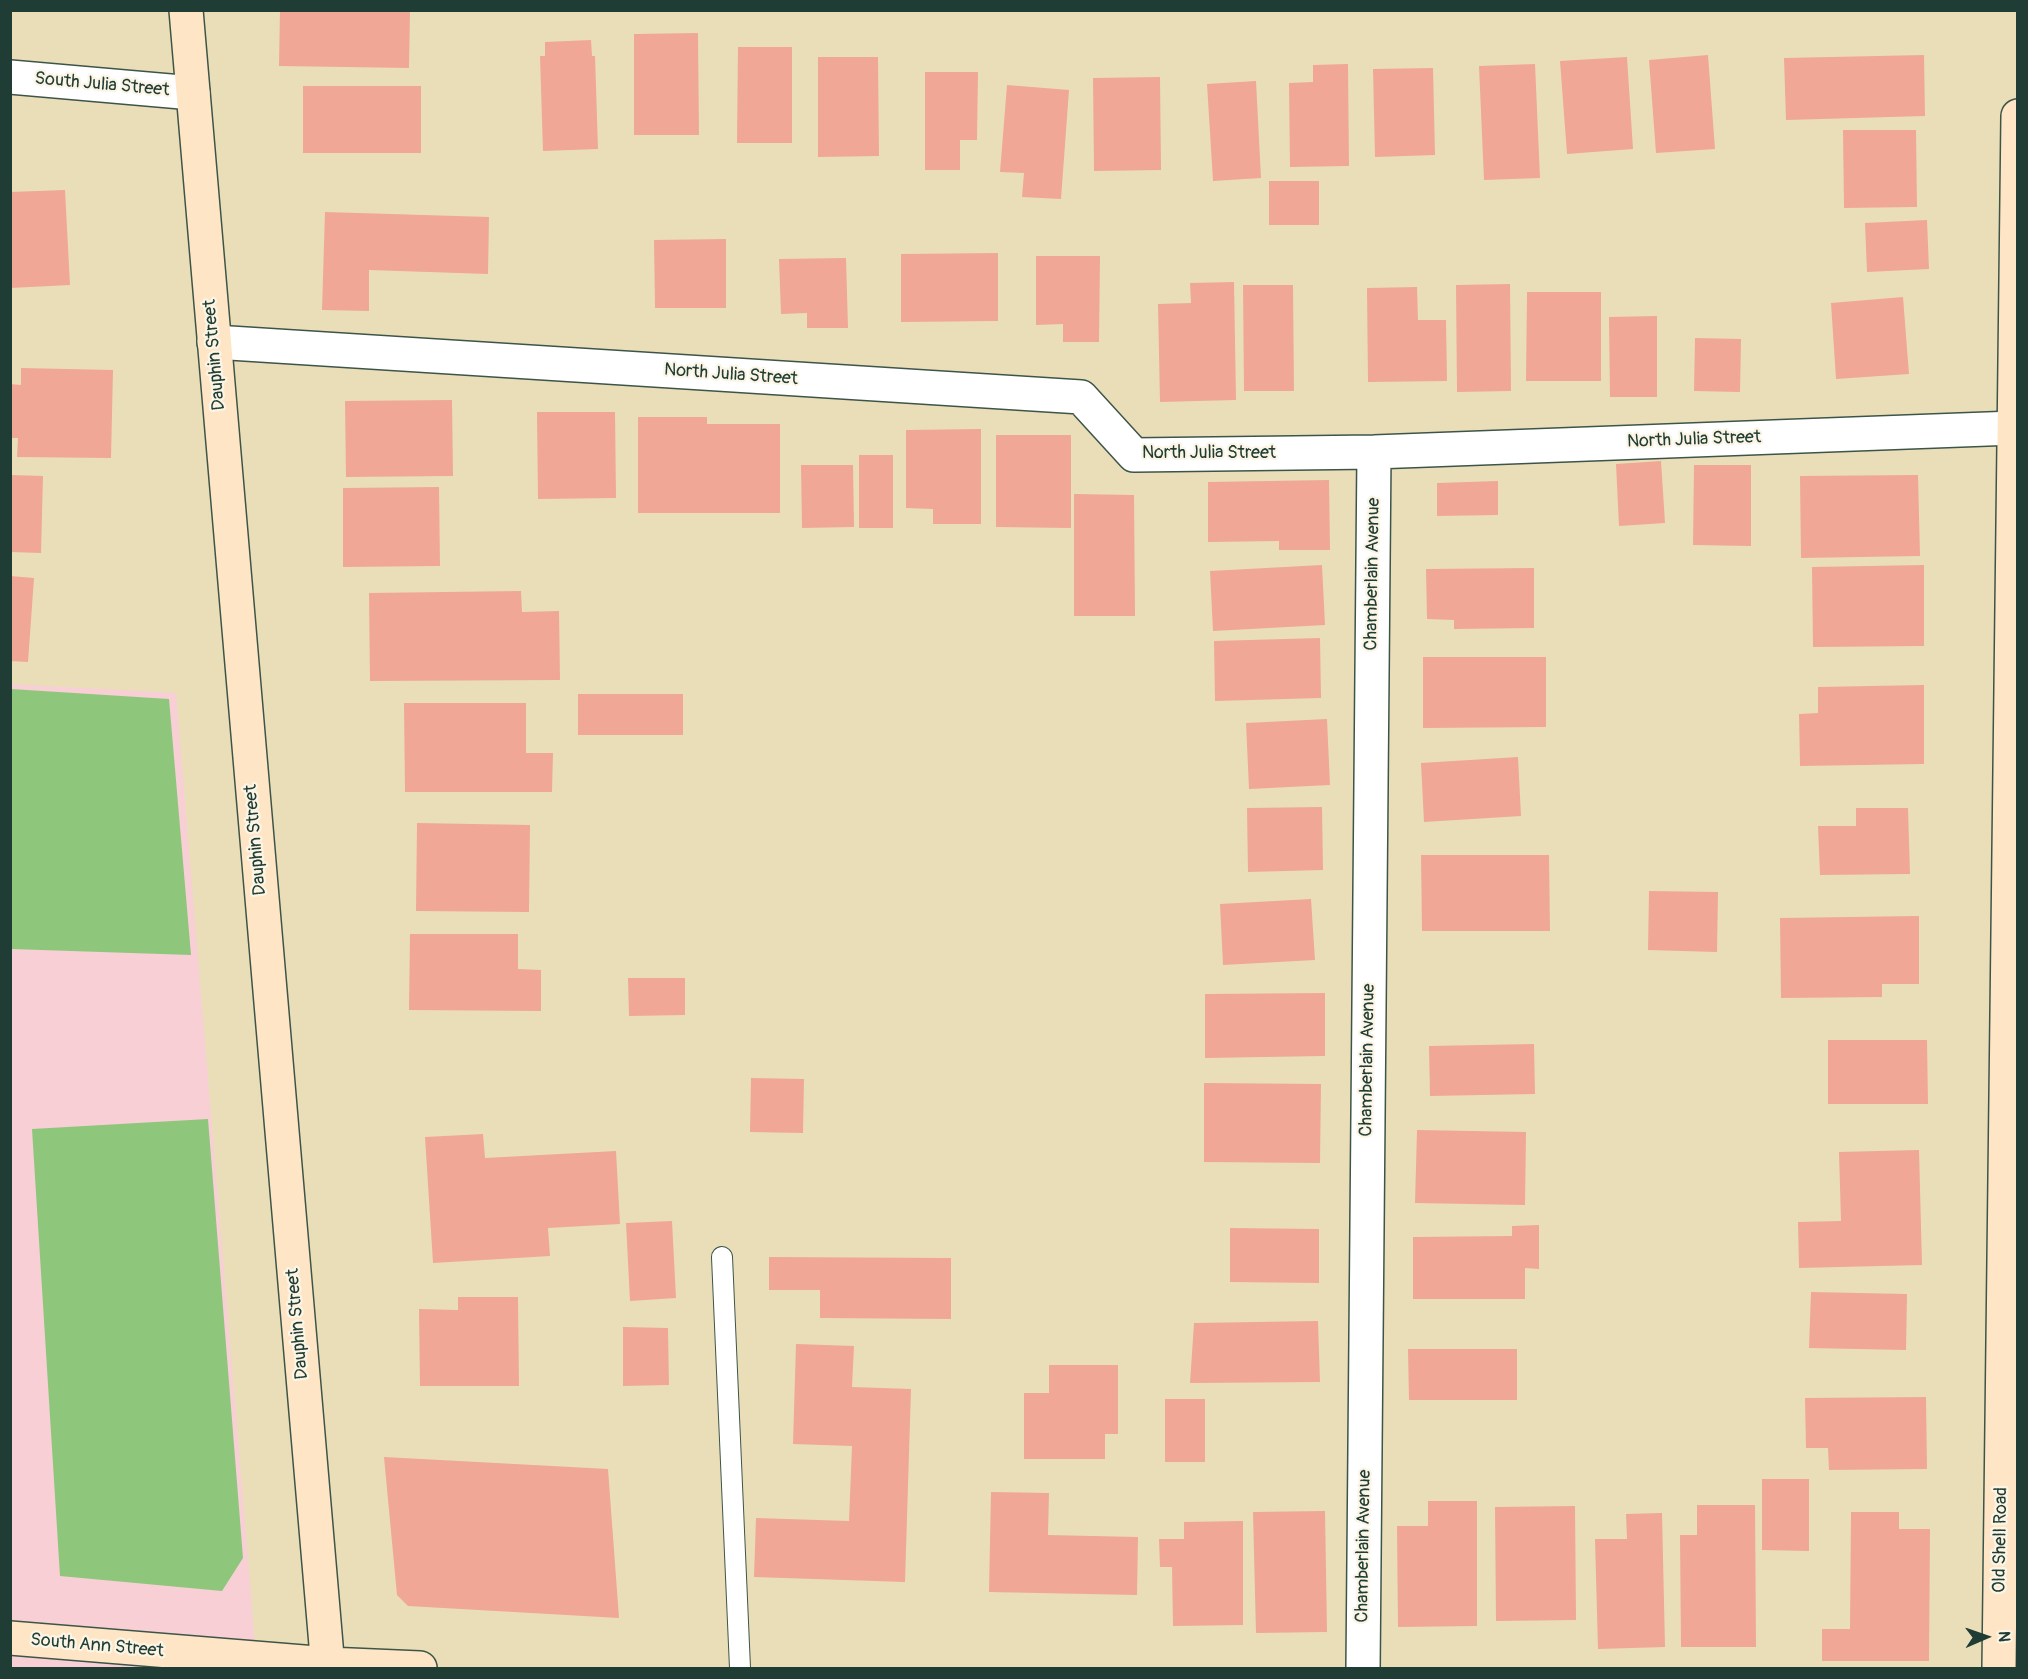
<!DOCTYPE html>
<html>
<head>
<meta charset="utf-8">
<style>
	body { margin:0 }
	#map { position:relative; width:2028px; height:1679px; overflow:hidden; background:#eadeb9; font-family:Pangolin,sans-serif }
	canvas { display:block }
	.frame { position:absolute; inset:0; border:12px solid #1f3d34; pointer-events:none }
	.north { position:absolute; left:1956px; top:1607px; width:60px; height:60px; -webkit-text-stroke:4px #fcf5e5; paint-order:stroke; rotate:88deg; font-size:16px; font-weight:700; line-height:24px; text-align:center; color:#1f3d34 }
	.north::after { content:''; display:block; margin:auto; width:21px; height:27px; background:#1f3d34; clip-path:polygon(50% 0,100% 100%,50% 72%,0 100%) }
</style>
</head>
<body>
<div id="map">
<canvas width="2028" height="1679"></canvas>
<div class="frame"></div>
<div class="north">N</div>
</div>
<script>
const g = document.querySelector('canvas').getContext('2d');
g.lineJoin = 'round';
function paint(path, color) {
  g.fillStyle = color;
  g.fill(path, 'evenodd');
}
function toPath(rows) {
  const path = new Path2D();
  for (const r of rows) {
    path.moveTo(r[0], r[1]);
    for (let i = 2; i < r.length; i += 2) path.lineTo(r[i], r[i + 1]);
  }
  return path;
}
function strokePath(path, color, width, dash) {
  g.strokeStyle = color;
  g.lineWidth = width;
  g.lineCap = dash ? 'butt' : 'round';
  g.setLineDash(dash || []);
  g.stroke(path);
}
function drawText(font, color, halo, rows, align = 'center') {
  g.font = font + ' Pangolin,sans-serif';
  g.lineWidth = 4.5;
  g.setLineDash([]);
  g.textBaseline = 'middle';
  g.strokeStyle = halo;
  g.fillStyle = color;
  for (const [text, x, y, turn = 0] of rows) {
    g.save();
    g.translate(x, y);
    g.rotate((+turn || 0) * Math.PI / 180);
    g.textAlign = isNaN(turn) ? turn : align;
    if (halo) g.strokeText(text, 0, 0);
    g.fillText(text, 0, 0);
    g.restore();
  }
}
const built = toPath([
	[10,684,176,693,257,1668,11,1668]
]);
const green = toPath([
	[11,689,169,699,191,955,11,949],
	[208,1119,243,1558,222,1591,60,1576,32,1129]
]);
const building = toPath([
	[280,10,410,10,409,68,279,66],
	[698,33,699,135,634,135,634,34],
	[591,40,592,56,595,56,598,149,543,151,540,56,545,56,545,42],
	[738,47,792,47,792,143,737,143],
	[1708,55,1715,149,1656,153,1649,60],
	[1924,55,1925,116,1786,120,1784,58],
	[818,57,878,57,879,156,818,157],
	[1627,57,1633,149,1567,154,1560,61],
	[1348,64,1349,166,1290,167,1289,83,1313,82,1313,65],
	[1535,64,1540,178,1484,180,1479,66],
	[1433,68,1435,155,1375,157,1373,69],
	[925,72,978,72,977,140,960,140,960,170,925,170],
	[1160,77,1161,170,1094,171,1093,78],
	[1256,81,1261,178,1213,181,1207,84],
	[1007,85,1069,90,1061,199,1022,197,1024,173,1000,172],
	[303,86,421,86,421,153,303,153],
	[1843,130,1916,130,1917,207,1844,208],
	[1269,181,1319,181,1319,225,1269,225],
	[65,190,70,285,10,288,10,192],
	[325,212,489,217,488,274,369,270,369,311,322,310],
	[1927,220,1929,269,1867,272,1865,223],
	[726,239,726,308,655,308,654,240],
	[998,253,998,321,901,322,901,254],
	[1036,256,1100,256,1099,342,1063,342,1063,324,1036,325],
	[846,258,848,328,807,328,807,313,781,314,779,259],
	[1234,282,1236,400,1160,402,1158,304,1191,303,1190,283],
	[1510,284,1511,391,1457,392,1456,285],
	[1243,285,1293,285,1294,391,1244,391],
	[1417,287,1418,320,1446,320,1447,381,1368,382,1367,288],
	[1527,292,1601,292,1601,381,1526,381],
	[1903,297,1909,374,1836,379,1831,303],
	[1657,316,1657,397,1610,397,1609,317],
	[1695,338,1741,339,1740,392,1694,391],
	[21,368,113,370,111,458,17,457,18,438,10,438,10,384,21,385],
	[452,400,453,476,346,477,345,401],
	[537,412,615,412,616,498,538,499],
	[638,417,707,417,707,424,780,424,780,513,638,513],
	[981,429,981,524,933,524,933,509,906,508,906,430],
	[996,435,1071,435,1071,528,996,527],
	[859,455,893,455,893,528,859,528],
	[1661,461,1665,523,1619,526,1616,464],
	[801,465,853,465,854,527,802,528],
	[1694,465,1751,465,1751,546,1693,545],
	[10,475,43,476,41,553,10,552],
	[1918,475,1920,556,1801,558,1800,476],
	[1329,480,1330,550,1279,550,1279,541,1208,542,1208,482],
	[1498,481,1498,515,1437,516,1437,483],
	[439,487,440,566,343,567,343,488],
	[1074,494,1134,495,1135,616,1074,616],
	[1322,565,1325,625,1213,631,1210,571],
	[1924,565,1924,646,1813,647,1812,567],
	[1534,568,1534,628,1454,629,1454,620,1427,619,1426,569],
	[10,576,34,578,28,662,10,661],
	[521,591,522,612,559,611,560,680,370,681,369,593],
	[1320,638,1321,698,1215,701,1214,641],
	[1423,657,1546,657,1546,727,1423,728],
	[1924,685,1924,764,1800,766,1799,714,1818,713,1818,687],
	[578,694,683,694,683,735,578,735],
	[404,703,526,703,526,753,553,753,552,792,405,792],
	[1327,719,1330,785,1249,789,1246,723],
	[1518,757,1521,816,1424,822,1421,763],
	[1322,807,1323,870,1248,872,1247,808],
	[1856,808,1908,808,1910,874,1820,875,1818,826,1856,826],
	[417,823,530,825,529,912,416,911],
	[1421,855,1549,855,1550,931,1422,931],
	[1649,891,1718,892,1717,952,1648,950],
	[1311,899,1315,960,1223,965,1220,904],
	[1919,916,1919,984,1882,984,1882,997,1781,998,1780,918],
	[410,934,518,934,518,969,541,970,541,1011,409,1010],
	[628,978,685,978,685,1015,629,1016],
	[1325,993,1325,1056,1205,1058,1205,994],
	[1828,1040,1927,1040,1928,1104,1828,1104],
	[1534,1044,1535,1094,1430,1096,1429,1046],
	[751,1078,804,1079,803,1133,750,1132],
	[1204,1083,1321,1084,1320,1163,1204,1162],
	[1417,1130,1526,1132,1525,1205,1415,1203],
	[483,1134,485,1158,616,1151,620,1224,548,1228,550,1256,433,1263,425,1137],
	[1919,1150,1922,1265,1799,1268,1798,1222,1841,1221,1839,1152],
	[672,1221,676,1298,630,1301,626,1223],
	[1539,1225,1539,1269,1525,1268,1525,1299,1413,1299,1413,1237,1512,1236,1512,1226],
	[1230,1228,1319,1229,1319,1283,1230,1282],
	[769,1257,951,1258,951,1319,820,1318,820,1290,769,1290],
	[1811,1292,1907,1294,1906,1350,1809,1348],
	[458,1297,518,1297,519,1386,420,1386,419,1309,458,1310],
	[1318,1321,1320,1382,1190,1383,1194,1323],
	[623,1327,668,1328,669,1385,623,1386],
	[796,1344,854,1346,852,1387,911,1389,905,1582,754,1577,756,1518,849,1521,852,1446,793,1444],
	[1408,1349,1517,1349,1517,1400,1409,1400],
	[1049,1365,1118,1365,1118,1434,1105,1434,1105,1459,1024,1459,1024,1393,1049,1393],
	[1926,1397,1927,1469,1829,1470,1828,1448,1806,1448,1805,1398],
	[1165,1399,1205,1399,1205,1462,1165,1462],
	[384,1457,608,1469,619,1618,408,1606,397,1595],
	[1762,1479,1809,1479,1809,1551,1762,1550],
	[991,1492,1049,1493,1048,1535,1138,1537,1137,1595,989,1592],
	[1428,1501,1477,1501,1477,1626,1398,1627,1397,1526,1428,1526],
	[1697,1505,1755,1505,1756,1647,1681,1647,1680,1535,1697,1535],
	[1575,1506,1576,1620,1496,1621,1495,1507],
	[1325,1511,1327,1632,1256,1633,1253,1512],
	[1851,1512,1899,1512,1899,1529,1930,1529,1929,1661,1822,1661,1822,1629,1850,1629],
	[1662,1513,1665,1647,1598,1649,1595,1539,1627,1539,1626,1514],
	[1243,1521,1243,1625,1173,1626,1172,1567,1160,1567,1159,1539,1184,1539,1184,1522]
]);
const lane = toPath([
	[722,1257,740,1668]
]);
const street = toPath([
	[10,77,193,93],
	[214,342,1081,397,1134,455,1374,452,2014,428],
	[1363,1668,1374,452]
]);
const secondary = toPath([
	[186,10,328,1668],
	[10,1638,328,1664,420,1668],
	[1999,1668,2018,116]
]);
const streetNames = [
	["South Julia Street",102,85,5],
	["Dauphin Street",215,355,-95],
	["North Julia Street",731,375,4],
	["North Julia Street",1694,440,-2],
	["North Julia Street",1209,453],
	["Chamberlain Avenue",1373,574,-89],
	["Dauphin Street",256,840,-95],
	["Chamberlain Avenue",1368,1060,-89],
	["Dauphin Street",298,1324,-95],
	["Old Shell Road",2001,1540,-89],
	["Chamberlain Avenue",1364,1546,-89],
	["South Ann Street",97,1646,5]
];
paint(built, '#f7cfd5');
paint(green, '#8ec77b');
paint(building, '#f0a796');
strokePath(lane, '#3d5548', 22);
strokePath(street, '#3d5548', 36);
strokePath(secondary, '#3d5548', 36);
strokePath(lane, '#fff', 20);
strokePath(street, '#fff', 33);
strokePath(secondary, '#fee5c5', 33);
drawText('18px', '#1f3d34', '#fcf5e5', streetNames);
</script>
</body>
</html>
